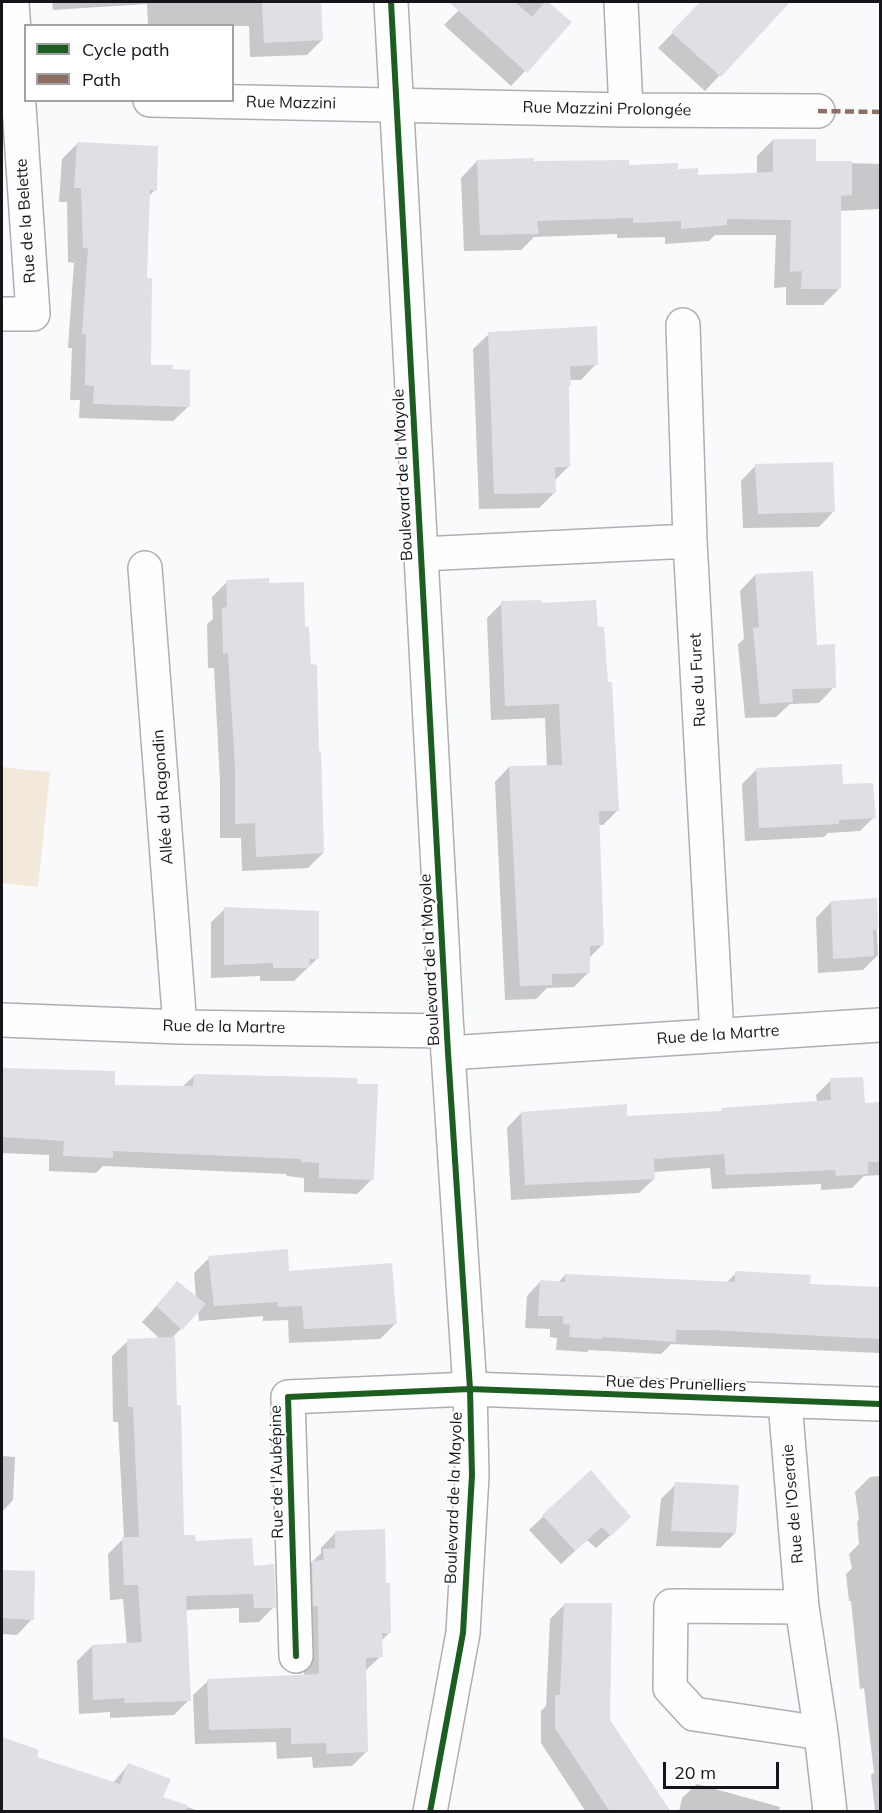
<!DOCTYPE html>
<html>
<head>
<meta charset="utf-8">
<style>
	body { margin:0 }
	#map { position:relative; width:882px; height:1813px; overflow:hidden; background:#f9fafc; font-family:Mulish,sans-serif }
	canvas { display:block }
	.frame { position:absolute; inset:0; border:3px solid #14161c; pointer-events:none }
	.legend { position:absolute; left:24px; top:24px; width:210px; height:78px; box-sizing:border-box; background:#fff; border:2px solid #a1a2a4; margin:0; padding:8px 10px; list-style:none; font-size:18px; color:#14161c }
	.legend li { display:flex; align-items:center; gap:12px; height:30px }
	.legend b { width:30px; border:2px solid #a1a2a4 }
	.scale { position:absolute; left:663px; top:1762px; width:116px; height:27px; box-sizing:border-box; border:3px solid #14161c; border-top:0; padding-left:8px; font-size:18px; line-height:21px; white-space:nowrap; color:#14161c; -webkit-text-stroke:4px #fff; paint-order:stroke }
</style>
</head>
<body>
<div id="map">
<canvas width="882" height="1813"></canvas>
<div class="frame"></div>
<ul class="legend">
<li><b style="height:8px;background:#1b5e20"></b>Cycle path</li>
<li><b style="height:8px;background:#8d6e63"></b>Path</li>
</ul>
<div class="scale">20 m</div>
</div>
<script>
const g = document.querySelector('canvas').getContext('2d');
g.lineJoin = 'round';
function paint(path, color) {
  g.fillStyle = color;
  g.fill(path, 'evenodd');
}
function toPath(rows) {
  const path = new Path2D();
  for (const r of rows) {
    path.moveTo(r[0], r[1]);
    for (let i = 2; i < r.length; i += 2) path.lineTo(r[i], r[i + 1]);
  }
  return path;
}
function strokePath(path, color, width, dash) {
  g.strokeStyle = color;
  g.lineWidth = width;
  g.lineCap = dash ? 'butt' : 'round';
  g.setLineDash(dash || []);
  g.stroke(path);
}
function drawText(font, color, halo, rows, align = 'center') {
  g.font = font + ' Mulish,sans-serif';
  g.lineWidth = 4.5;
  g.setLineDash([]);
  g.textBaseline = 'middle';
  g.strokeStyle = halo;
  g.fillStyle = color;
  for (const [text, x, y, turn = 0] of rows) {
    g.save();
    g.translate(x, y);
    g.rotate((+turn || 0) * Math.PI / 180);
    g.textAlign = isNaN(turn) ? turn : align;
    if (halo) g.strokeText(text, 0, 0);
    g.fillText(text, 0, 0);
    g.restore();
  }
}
const green = toPath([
	[2,767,50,772,38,887,2,883]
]);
const shadow = toPath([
	[52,2,320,2,322,40,307,55,250,57,249,26,148,26,147,4,53,10],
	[467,2,490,2,503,14,516,2,546,2,570,23,511,86,444,25],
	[702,2,758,2,775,16,705,91,658,48],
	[773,140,814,162,880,164,880,209,839,211,839,289,823,305,786,305,786,287,774,288,776,235,715,235,709,241,665,244,665,237,617,238,617,234,534,237,521,250,464,251,461,178,477,161,628,166,677,171,696,177,757,174,757,156],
	[77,144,155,190,149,196,145,279,149,366,171,371,189,406,173,421,79,418,80,400,70,400,72,348,68,348,74,263,68,262,67,202,59,202,62,159],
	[489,334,596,364,581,380,570,380,570,385,567,387,569,466,554,481,555,492,539,508,479,509,473,349],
	[756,465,834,511,819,527,743,528,741,481],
	[755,575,815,647,834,687,819,703,790,704,776,717,745,718,738,644,744,639,740,591],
	[227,582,267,585,304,628,323,853,308,868,242,871,241,838,220,838,220,782,214,668,208,668,207,624,213,619,212,597],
	[540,601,618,810,603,825,598,825,602,945,589,958,588,973,574,987,547,988,536,999,505,1000,495,782,509,767,547,767,545,718,491,720,487,618,502,603],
	[756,770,841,785,874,817,860,831,828,833,824,837,745,841,742,784],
	[875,899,878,955,863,970,818,973,816,918,831,902],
	[225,909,318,958,294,981,260,981,260,976,211,978,211,922],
	[3,1070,113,1086,182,1087,194,1076,372,1179,357,1194,304,1192,304,1178,287,1176,286,1174,103,1166,96,1173,49,1171,49,1155,2,1153,2,1072],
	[831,1080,863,1105,880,1104,880,1175,864,1176,852,1188,821,1190,821,1184,712,1189,710,1168,653,1172,654,1179,639,1193,511,1200,507,1128,521,1113,626,1117,720,1112,722,1110,817,1102,816,1095],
	[209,1258,288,1272,395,1324,380,1339,289,1343,288,1320,263,1321,263,1316,199,1321,198,1311,173,1337,183,1537,252,1568,274,1607,259,1622,239,1623,239,1608,185,1610,189,1700,174,1715,110,1718,110,1712,79,1714,77,1661,92,1646,127,1645,123,1599,110,1600,108,1554,124,1538,118,1422,113,1422,112,1356,128,1341,160,1339,142,1322,177,1283,196,1298,194,1273],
	[736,1273,809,1286,880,1289,880,1353,671,1344,661,1354,589,1350,587,1352,556,1350,557,1338,550,1337,550,1329,525,1328,527,1296,540,1282,558,1283,565,1275,726,1283],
	[2,1456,15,1457,13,1500,2,1512],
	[590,1472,615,1531,596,1548,587,1540,561,1564,529,1530],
	[880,1476,880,1812,875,1812,871,1775,874,1773,864,1688,860,1689,851,1601,849,1601,846,1574,852,1568,849,1554,859,1544,857,1522,859,1519,855,1492,870,1477],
	[676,1484,735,1533,720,1548,656,1546,661,1499],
	[335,1533,390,1632,381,1641,381,1656,365,1671,367,1751,352,1766,313,1768,312,1757,277,1759,276,1742,195,1744,193,1695,208,1681,304,1676,303,1620,309,1565,321,1553,321,1548],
	[2,1572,33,1573,32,1619,17,1635,2,1634],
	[565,1604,609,1720,670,1812,586,1812,541,1743,541,1711,546,1706,550,1619],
	[2,1738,37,1751,35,1758,113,1783,128,1765,161,1798,202,1812,2,1812],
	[697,1784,780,1807,779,1812,679,1812,682,1798]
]);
const building = toPath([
	[262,2,321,2,323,40,264,43],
	[449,2,515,2,532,17,545,2,548,2,572,22,527,73],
	[700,2,790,2,721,77,671,32],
	[773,139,816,139,816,161,852,161,852,195,841,196,841,289,801,289,802,271,790,272,791,220,727,219,727,225,681,229,681,221,633,223,633,218,537,221,539,234,480,235,477,160,534,158,534,161,629,160,629,165,678,163,678,169,698,168,698,175,773,172],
	[77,142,158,146,157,191,150,190,147,278,152,278,151,365,173,365,172,369,190,370,190,407,93,404,94,386,85,385,86,334,82,334,88,248,83,248,81,188,74,188],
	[597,326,598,365,570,366,571,385,569,385,570,467,555,467,556,493,494,494,488,332],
	[833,462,835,512,758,514,755,464],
	[813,571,817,645,835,644,836,688,792,689,793,702,760,704,753,628,759,627,755,574],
	[269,578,269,583,304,582,305,627,309,626,311,664,317,665,319,751,321,751,324,853,256,857,255,823,235,824,235,766,228,653,223,654,222,608,227,607,226,580],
	[541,600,542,603,596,600,598,627,604,627,608,682,612,682,619,811,599,811,604,945,590,946,590,973,552,974,552,985,520,986,509,766,562,765,559,704,505,706,501,601],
	[842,764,843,784,873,783,876,818,839,820,839,824,759,828,756,768],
	[877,898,878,929,873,930,874,956,833,959,831,901],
	[224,907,319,911,319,959,310,959,309,968,273,968,273,963,224,965],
	[3,1068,115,1071,115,1085,193,1086,194,1074,357,1078,358,1084,378,1084,374,1180,319,1178,319,1163,301,1162,301,1159,113,1151,113,1158,63,1156,64,1141,2,1137],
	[863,1077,865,1103,880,1102,880,1162,868,1162,868,1174,836,1176,835,1170,726,1175,724,1154,654,1159,655,1179,525,1185,521,1112,627,1104,627,1116,722,1111,721,1108,831,1100,830,1078],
	[288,1249,289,1271,392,1263,397,1324,304,1329,302,1306,278,1307,278,1302,214,1306,208,1256],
	[735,1271,811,1275,810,1284,880,1287,880,1339,709,1330,676,1330,676,1342,602,1337,602,1339,569,1337,570,1325,563,1324,563,1316,538,1316,540,1280,565,1282,565,1274,735,1282],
	[177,1281,206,1304,182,1330,156,1306],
	[175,1337,177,1405,181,1405,184,1535,195,1535,196,1541,252,1538,254,1566,274,1564,276,1608,254,1608,253,1594,186,1596,191,1701,124,1703,125,1698,93,1700,92,1645,142,1642,138,1585,124,1585,122,1537,139,1537,133,1407,128,1407,127,1339],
	[591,1470,631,1517,611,1536,602,1527,575,1551,542,1515],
	[675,1482,739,1485,736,1533,671,1531],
	[385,1529,386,1583,390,1583,391,1633,382,1633,383,1657,366,1658,368,1752,327,1754,326,1743,291,1744,291,1728,209,1730,207,1679,319,1674,318,1606,313,1606,312,1561,324,1560,323,1549,335,1548,335,1531],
	[2,1570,35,1571,34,1620,2,1618],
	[564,1603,612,1603,610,1720,671,1812,610,1812,555,1728,555,1695,560,1695],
	[2,1737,39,1750,37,1757,120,1784,128,1763,171,1779,163,1797,187,1805,186,1812,2,1812]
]);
const street = toPath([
	[621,2,626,110],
	[150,100,626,110,818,111],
	[2,314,33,314,12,2],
	[683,325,690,541,717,1035],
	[421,554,690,541],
	[145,568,180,1027],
	[2,1020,180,1027,447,1031],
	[448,1053,880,1025],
	[785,1402,802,1607,821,1733,830,1812],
	[802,1607,671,1606,670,1688,694,1714,821,1733],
	[296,1656,288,1397,470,1389,880,1404]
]);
const secondary = toPath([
	[391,2,448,1053,470,1389,472,1475,463,1633,430,1812]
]);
const quiet = toPath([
	[818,111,880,112]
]);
const cycleway = toPath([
	[391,2,448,1053,470,1389,472,1475,463,1633,430,1812],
	[296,1656,288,1397,470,1389,880,1404]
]);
const streetNames = [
	["Rue Mazzini",291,103,1],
	["Rue Mazzini Prolongée",607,109,1],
	["Rue de la Belette",26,221,-94],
	["Boulevard de la Mayole",403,475,-93],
	["Rue du Furet",698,680,-93],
	["Allée du Ragondin",163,797,-94],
	["Boulevard de la Mayole",430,960,-93],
	["Rue de la Martre",224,1027,1],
	["Rue de la Martre",718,1035,-4],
	["Rue des Prunelliers",676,1384,2],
	["Rue de l'Aubépine",277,1472,-91],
	["Boulevard de la Mayole",454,1498,-88],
	["Rue de l'Oseraie",793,1504,-95]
];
paint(green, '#f3e9da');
paint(shadow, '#0003');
paint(building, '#dee0e3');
strokePath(street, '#adafb2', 36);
strokePath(secondary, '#adafb2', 36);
strokePath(street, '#fefeff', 33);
strokePath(secondary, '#fefeff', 33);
strokePath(quiet, '#8d6e63', 4.5, [9, 4.5]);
strokePath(cycleway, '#1b5e20', 6);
drawText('16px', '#14161c', '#fff', streetNames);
</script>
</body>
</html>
